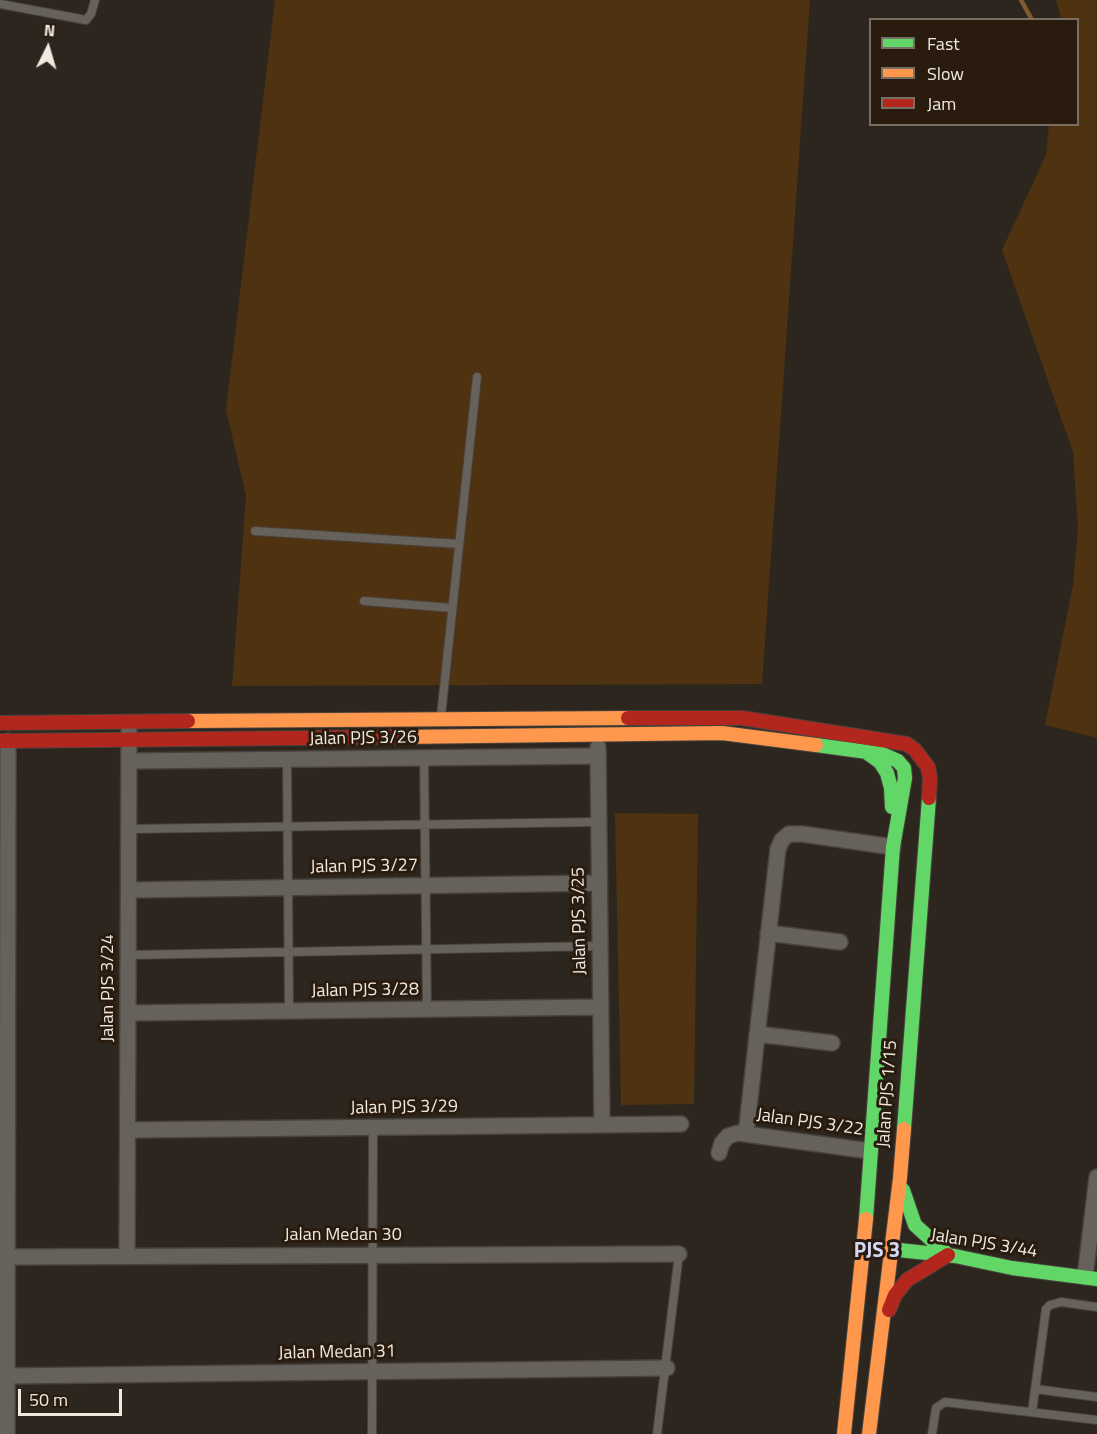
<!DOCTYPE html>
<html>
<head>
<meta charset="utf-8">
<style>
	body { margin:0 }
	#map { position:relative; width:1097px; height:1434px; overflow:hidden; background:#2d261e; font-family:"Titillium Web",sans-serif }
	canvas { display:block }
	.legend { position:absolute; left:869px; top:18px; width:210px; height:108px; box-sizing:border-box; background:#291c0f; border:2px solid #796e62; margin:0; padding:8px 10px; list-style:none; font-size:18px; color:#f1e8df }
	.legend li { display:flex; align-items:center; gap:12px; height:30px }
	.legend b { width:30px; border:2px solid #796e62 }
	.north { position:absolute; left:18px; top:18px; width:60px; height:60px; -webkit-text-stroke:4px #291c0f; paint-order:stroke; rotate:5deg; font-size:16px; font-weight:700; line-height:24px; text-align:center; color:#f1e8df }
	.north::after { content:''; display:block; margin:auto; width:21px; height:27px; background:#f1e8df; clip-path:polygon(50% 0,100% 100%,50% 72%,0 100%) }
	.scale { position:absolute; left:18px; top:1389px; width:104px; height:27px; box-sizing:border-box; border:3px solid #f1e8df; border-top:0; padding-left:8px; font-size:18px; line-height:21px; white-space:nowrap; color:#f1e8df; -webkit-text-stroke:4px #291c0f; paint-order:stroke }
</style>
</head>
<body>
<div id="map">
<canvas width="1097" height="1434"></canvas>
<ul class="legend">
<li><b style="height:8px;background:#63d668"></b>Fast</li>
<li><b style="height:8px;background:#ff974d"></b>Slow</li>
<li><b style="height:8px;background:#b3261e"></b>Jam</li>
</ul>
<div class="north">N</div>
<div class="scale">50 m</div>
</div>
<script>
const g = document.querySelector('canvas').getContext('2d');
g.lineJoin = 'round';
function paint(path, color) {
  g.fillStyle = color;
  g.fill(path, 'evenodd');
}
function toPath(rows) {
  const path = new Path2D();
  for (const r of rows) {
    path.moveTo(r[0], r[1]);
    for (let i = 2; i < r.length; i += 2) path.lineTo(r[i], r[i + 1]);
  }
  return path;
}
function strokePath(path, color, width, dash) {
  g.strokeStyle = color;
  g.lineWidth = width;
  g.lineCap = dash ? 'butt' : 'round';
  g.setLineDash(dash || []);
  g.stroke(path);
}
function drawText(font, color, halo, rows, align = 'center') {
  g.font = font + ' "Titillium Web",sans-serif';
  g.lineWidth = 6;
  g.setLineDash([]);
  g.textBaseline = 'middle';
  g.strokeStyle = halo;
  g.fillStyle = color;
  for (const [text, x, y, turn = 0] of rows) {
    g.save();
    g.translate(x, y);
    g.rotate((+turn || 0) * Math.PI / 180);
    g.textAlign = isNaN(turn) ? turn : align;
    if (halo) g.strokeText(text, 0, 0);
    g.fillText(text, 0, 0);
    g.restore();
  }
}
const green = toPath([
	[275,0,810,0,762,684,232,686,246,496,226,410],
	[1056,0,1097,0,1097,738,1045,725,1073,585,1078,528,1073,452,1002,250,1046,155,1049,125,1078,124,1078,20,1061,19],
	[615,813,698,814,694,1104,621,1105]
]);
const stream = toPath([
	[1021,0,1032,20]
]);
const lane = toPath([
	[0,4,86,20,91,14,95,0],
	[255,531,459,544],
	[364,601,452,608],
	[441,716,477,377],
	[424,758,427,1010],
	[287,760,289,1011],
	[129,829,598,822],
	[129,955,600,946],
	[1035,1389,1097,1397],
	[1032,1412,1046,1309,1050,1305,1061,1302,1097,1307],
	[372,1434,373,1128],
	[657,1434,679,1254],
	[932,1434,936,1408,945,1402,1097,1420]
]);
const street = toPath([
	[598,747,602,1125],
	[129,761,598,756],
	[129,890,599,883],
	[768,933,840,942],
	[128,1013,601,1007],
	[757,1034,832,1043],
	[128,1130,681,1124],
	[746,1134,778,849,782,840,789,834,802,834,893,847],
	[719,1153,722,1143,728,1136,738,1133,870,1151],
	[127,1256,129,730],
	[7,1257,679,1254],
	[1085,1277,1097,1177],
	[7,1376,667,1368],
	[7,1434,8,741]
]);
const fast = toPath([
	[816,745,882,754,898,761,904,768,905,778,893,847,866,1219],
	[866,752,880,762,887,773,891,788,892,807],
	[904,1129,929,798],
	[903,1190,915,1225,948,1255],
	[880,1248,955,1256,1012,1268,1097,1279]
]);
const slow = toPath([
	[188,721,628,718],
	[400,737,722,733,816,745],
	[844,1434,866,1219],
	[869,1434,900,1178,904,1129]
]);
const jam = toPath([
	[628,718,742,718,907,744,915,750,928,767,930,778,929,798],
	[0,723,188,721],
	[0,741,400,737],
	[889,1310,895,1295,907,1280,948,1255]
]);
const streetNames = [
	["Jalan PJS 3/26",363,739,-1],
	["Jalan PJS 3/27",364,867,-1],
	["Jalan PJS 3/25",580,921,-91],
	["Jalan PJS 3/24",109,988,-90],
	["Jalan PJS 3/28",365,991,-1],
	["Jalan PJS 1/15",888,1094,-86],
	["Jalan PJS 3/29",404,1108,-1],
	["Jalan PJS 3/22",810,1123,8],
	["Jalan Medan 30",343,1236],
	["Jalan PJS 3/44",984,1244,9],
	["Jalan Medan 31",337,1353,-1]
];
const quarterNames = [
	["PJS 3",877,1252]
];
paint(green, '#4f3210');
strokePath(stream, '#805a2f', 4.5);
strokePath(lane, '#49423c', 10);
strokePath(street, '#49423c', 18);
strokePath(fast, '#49423c', 16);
strokePath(slow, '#49423c', 16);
strokePath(jam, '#49423c', 16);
strokePath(lane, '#66615a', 8);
strokePath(street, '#66615a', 15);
strokePath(fast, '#63d668', 14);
strokePath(slow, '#ff974d', 14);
strokePath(jam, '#b3261e', 14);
drawText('18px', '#f1e8df', '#291c0f', streetNames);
drawText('bold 21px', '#d2d7f4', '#291c0f', quarterNames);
</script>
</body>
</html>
